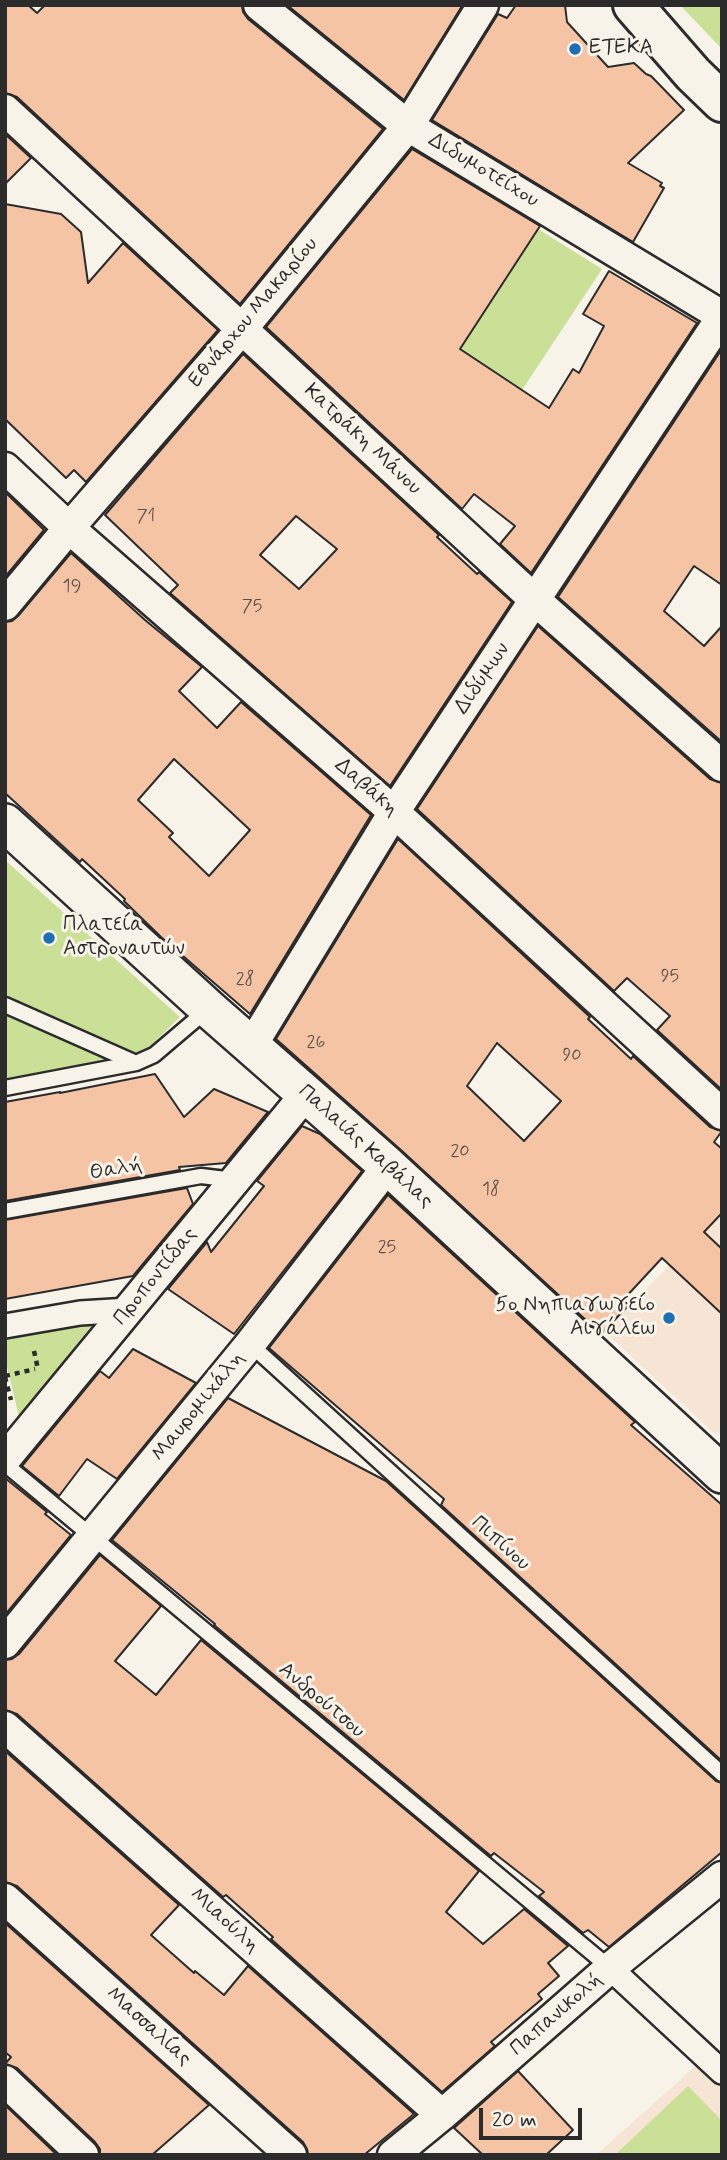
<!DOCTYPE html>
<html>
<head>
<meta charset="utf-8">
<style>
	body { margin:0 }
	#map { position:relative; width:727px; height:2160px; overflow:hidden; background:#f7f3e8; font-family:Mynerve,sans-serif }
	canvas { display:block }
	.frame { position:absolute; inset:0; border:7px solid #2b2b2b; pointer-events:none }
	.scale { position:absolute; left:479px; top:2108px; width:103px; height:32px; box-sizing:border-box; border:4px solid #2b2b2b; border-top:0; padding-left:9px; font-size:21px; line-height:24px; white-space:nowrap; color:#2b2b2b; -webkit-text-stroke:5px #f7f3e8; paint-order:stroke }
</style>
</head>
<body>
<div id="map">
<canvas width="727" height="2160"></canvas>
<div class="frame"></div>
<div class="scale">20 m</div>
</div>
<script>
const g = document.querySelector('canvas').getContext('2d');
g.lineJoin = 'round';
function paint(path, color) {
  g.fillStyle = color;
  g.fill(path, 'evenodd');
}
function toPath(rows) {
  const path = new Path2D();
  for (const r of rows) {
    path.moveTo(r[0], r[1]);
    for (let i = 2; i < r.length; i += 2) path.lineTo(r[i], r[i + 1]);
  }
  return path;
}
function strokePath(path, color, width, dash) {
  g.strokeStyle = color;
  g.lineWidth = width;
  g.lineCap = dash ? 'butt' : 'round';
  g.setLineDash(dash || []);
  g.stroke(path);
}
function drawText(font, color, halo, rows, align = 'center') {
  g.font = font + ' Mynerve,sans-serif';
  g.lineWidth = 6;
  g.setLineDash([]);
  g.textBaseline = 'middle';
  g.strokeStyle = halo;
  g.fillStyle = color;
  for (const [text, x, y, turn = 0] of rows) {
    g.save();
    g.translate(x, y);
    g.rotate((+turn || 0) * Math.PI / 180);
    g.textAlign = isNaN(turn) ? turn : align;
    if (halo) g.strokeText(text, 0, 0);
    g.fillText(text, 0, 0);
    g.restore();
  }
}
const built = toPath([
	[722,1213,722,1432,714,1433,604,1331],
	[698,2064,722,2085,722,2155,596,2155]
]);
const green = toPath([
	[680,5,721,5,722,49],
	[538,229,602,269,522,390,460,349],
	[5,860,180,1017,141,1055,5,1079],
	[96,1320,19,1417,5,1358,5,1335],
	[688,2086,722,2121,722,2155,615,2155]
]);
const building = toPath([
	[5,5,28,5,37,13,45,5,242,5,243,12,248,19,383,129,240,304,17,97,5,93,5,5],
	[287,5,460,5,462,6,404,100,287,5],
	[516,5,565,5,567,22,608,67,634,63,646,74,651,76,684,110,628,163,662,183,660,186,664,188,633,242,432,120,498,14,507,18,516,5],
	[5,134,31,158,5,184,5,134],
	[412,149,540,226,460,349,549,408,573,369,579,373,604,326,583,314,609,271,697,323,531,573,500,544,515,526,474,494,462,509,266,327,412,149],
	[5,204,61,214,81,232,88,283,123,243,218,330,86,482,74,470,66,478,5,419,5,204],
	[722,349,722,585,694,566,664,611,704,646,722,626,722,742,558,597,722,349],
	[243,354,439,535,437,537,477,574,479,572,512,602,390,786,170,593,178,585,105,515,243,354],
	[296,516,337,549,299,589,260,555,296,516],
	[5,492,44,530,5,577,5,492],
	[71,553,145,620,202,667,179,691,217,728,241,702,371,815,250,1014,161,937,124,901,125,899,82,859,80,862,5,793,5,622,12,621,18,616,71,553],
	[174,759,250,830,209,876,169,837,173,833,138,800,174,759],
	[538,626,710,779,722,783,722,1090,657,1030,670,1016,627,978,614,991,417,809,538,626],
	[398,839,590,1017,588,1019,631,1059,633,1056,710,1127,722,1131,714,1142,722,1149,722,1213,704,1232,722,1249,722,1314,662,1258,623,1300,629,1305,601,1334,402,1151,276,1039,398,839],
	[497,1043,561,1101,524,1141,467,1086,497,1043],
	[155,1074,184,1117,214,1089,268,1112,226,1163,179,1167,180,1170,5,1201,5,1102,60,1092,60,1093,155,1074],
	[302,1126,320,1134,362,1171,234,1334,168,1289,207,1242,211,1252,264,1186,257,1181,302,1126],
	[187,1188,193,1204,133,1276,5,1299,5,1220,187,1188],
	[388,1195,635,1422,631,1425,722,1505,722,1761,441,1505,444,1499,269,1348,388,1195],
	[133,1349,196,1383,117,1479,87,1459,59,1496,22,1466,100,1371,109,1378,133,1349],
	[228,1398,386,1481,716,1781,722,1783,722,1852,609,1947,588,1930,583,1933,539,1896,544,1892,494,1853,491,1856,214,1625,215,1624,112,1540,228,1398],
	[5,1478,47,1512,45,1514,71,1535,5,1615,5,1478],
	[100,1555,161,1606,115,1661,156,1695,201,1640,479,1871,446,1912,483,1944,524,1909,568,1946,548,1963,559,1976,538,1994,542,1999,491,2042,495,2046,442,2092,271,1939,273,1937,226,1895,223,1897,17,1714,5,1710,5,1660,12,1659,19,1654,100,1555],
	[5,1751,179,1905,151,1935,194,1973,195,1971,224,1995,248,1966,414,2114,364,2155,308,2154,307,2149,303,2142,17,1886,5,1882,5,1751],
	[5,1923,209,2105,152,2155,100,2155,100,2149,95,2142,17,2068,5,2064,11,2057,5,2052,5,1923],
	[518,2071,573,2130,546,2155,483,2155,454,2128,518,2071],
	[5,2105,57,2155,5,2155,5,2105]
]);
const path = toPath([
	[34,1351,38,1369],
	[5,1376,35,1369],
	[5,1377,11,1400]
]);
const service = toPath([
	[5,1005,136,1063],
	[5,1088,136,1063,154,1055,207,1010],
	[5,1211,201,1176,234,1180],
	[250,1344,722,1774],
	[5,1464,610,1968]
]);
const pedestrian = toPath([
	[5,1326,80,1313,129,1310],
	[610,1968,722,2072]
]);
const minor = toPath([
	[259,5,408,126,722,316],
	[5,110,535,600,722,766],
	[5,468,69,528,394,812,722,1114],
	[5,605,69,528,242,329,408,126,483,5],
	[252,1045,394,812,722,317],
	[5,1459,306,1094],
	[5,1643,250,1344,388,1166],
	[5,1727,442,2115],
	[5,1899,291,2155],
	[5,2081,83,2155],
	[393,2155,442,2115,610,1968,722,1877]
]);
const tertiary = toPath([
	[5,823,209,1009,388,1166,722,1474]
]);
const trunk = toPath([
	[633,5,693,74,722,102]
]);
const markers = [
	[575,49,7,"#1f6fb2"],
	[49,938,7,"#1f6fb2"],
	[669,1318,7,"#1f6fb2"]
];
const numberNames = [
	["71",146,517],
	["19",72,587],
	["75",252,607],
	["95",670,977],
	["28",245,980],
	["26",316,1043],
	["90",572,1056],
	["20",460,1152],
	["18",491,1190],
	["25",387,1248]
];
const poiNames = [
	["ΕΤΕΚΑ",589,49],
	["Πλατεία",63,926],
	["Αστροναυτών",63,950],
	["5ο Νηπιαγωγείο",655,1306,"right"],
	["Αιγάλεω",655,1330,"right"]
];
const streetNames = [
	["Διδυμοτείχου",483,171,31],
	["Εθνάρχου Μακαρίου",254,313,-50],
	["Κατράκη Μάνου",362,440,43],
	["Διδύμων",483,679,-56],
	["Δαβάκη",366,788,41],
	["Παλαιάς Καβάλας",365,1147,42],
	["Θαλή",116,1170,-10],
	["Προποντίδας",156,1277,-51],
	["Μαυρομιχάλη",199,1407,-51],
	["Πιπίνου",500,1544,42],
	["Ανδρούτσου",321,1701,40],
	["Μιαούλη",224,1921,42],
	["Παπανικολή",557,2015,-41],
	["Μασσαλίας",148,2027,42]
];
paint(built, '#f6e5d4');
paint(green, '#c9e096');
paint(building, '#f5c4a5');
strokePath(building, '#2b2b2b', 2);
strokePath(service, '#2b2b2b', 19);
strokePath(pedestrian, '#2b2b2b', 28);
strokePath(minor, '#2b2b2b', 35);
strokePath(tertiary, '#2b2b2b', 42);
strokePath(trunk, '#2b2b2b', 44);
strokePath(path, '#2b2b2b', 4.5, [5, 5]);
strokePath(service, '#f7f3e8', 14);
strokePath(pedestrian, '#f7f3e8', 23);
strokePath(minor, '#f7f3e8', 30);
strokePath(tertiary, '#f7f3e8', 37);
strokePath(trunk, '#f7f3e8', 38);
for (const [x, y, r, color] of markers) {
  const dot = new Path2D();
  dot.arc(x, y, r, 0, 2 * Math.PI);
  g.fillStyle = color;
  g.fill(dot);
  strokePath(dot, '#f7f3e8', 2.5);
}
drawText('18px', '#5e514a', null, numberNames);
drawText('21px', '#2b2b2b', '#f7f3e8', poiNames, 'left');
drawText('21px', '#2b2b2b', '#f7f3e8', streetNames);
</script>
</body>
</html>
